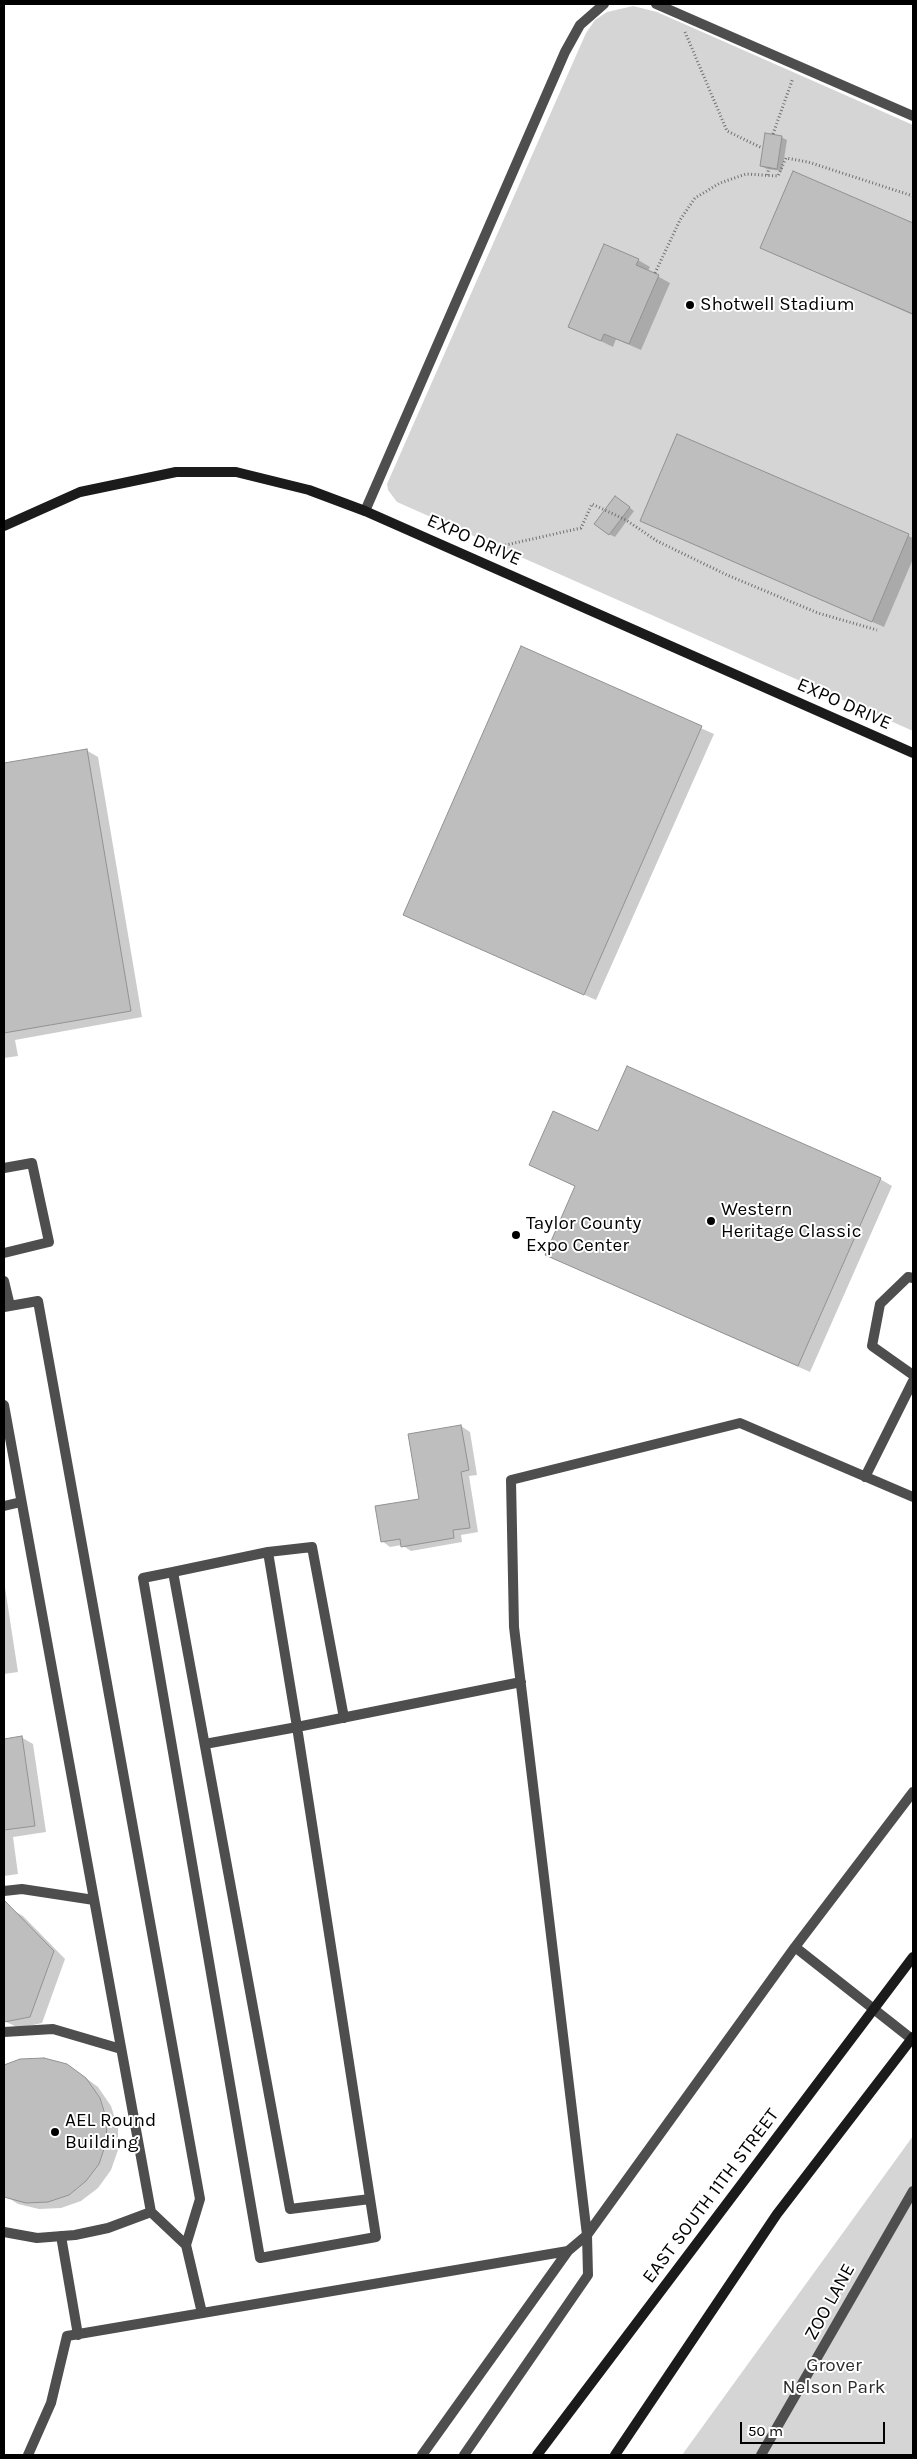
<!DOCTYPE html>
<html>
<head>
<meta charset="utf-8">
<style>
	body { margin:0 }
	#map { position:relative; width:917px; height:2459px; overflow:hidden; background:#fff; font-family:Karla,sans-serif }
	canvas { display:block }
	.frame { position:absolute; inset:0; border:5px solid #000; pointer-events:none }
	.scale { position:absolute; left:740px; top:2422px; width:145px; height:22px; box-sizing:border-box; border:2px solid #000; border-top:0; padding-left:6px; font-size:15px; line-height:18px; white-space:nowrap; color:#000; -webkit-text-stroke:4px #fff; paint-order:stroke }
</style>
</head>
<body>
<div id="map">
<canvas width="917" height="2459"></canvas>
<div class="frame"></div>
<div class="scale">50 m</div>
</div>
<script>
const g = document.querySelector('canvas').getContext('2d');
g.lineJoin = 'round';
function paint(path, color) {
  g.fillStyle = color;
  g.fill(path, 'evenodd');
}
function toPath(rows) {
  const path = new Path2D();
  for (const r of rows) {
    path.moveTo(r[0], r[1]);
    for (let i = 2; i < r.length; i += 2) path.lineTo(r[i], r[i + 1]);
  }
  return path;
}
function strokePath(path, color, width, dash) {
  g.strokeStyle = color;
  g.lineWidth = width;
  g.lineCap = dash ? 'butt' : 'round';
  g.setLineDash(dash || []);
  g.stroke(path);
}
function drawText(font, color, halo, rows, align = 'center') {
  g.font = font + ' Karla,sans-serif';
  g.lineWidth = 4;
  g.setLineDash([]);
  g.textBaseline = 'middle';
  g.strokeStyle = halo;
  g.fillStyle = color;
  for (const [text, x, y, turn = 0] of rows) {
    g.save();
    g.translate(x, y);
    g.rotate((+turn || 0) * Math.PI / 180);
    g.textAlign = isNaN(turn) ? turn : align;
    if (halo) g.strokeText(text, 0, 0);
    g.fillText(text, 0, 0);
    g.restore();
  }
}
const green = toPath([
	[633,6,657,12,913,125,913,731,397,502,388,490,387,484,586,33,595,20,607,12],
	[913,2136,913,2455,682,2455]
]);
const shadow = toPath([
	[781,137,787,140,782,171,767,169,761,166],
	[793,173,913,225,913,315,761,248],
	[638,260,650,267,648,271,670,283,641,350,616,339,613,347,570,326],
	[678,436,913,538,913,559,884,627,641,521],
	[621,501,634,511,615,537,609,534],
	[522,648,714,734,596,1000,404,914],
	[86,750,98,757,142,1017,15,1040,18,1056,4,1058,4,765],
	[599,1133,880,1179,892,1186,810,1372,546,1255,576,1187,531,1165],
	[461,1426,470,1432,477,1475,469,1476,478,1532,461,1535,462,1542,411,1551,402,1545,390,1547,382,1541,420,1500],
	[4,1581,18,1672,4,1674],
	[21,1737,33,1744,46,1832,13,1837,18,1874,4,1876,4,1740],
	[11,1909,23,1916,65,1959,42,2023,19,2028,4,2021,4,1910],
	[20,2060,79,2073,98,2087,111,2106,118,2128,118,2150,111,2170,98,2188,81,2201,61,2208,39,2209,18,2204,4,2195,4,2066]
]);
const building = toPath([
	[765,133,782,136,777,169,760,166,765,133],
	[793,171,913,223,913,314,760,248,793,171],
	[604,244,639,259,636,265,659,275,629,344,604,334,601,341,568,327,604,244],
	[677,434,909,534,872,622,640,521,677,434],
	[615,496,630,507,609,535,594,524,615,496],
	[521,646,702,726,584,995,403,915,521,646],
	[87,749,131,1011,4,1033,4,763,87,749],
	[627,1066,881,1178,798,1366,545,1255,575,1186,529,1165,553,1111,598,1131,627,1066],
	[461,1425,469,1470,461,1472,470,1528,453,1530,454,1538,401,1547,400,1539,381,1542,375,1506,419,1499,408,1434,461,1425],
	[22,1736,35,1826,4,1830,4,1739,22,1736],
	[4,1900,54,1951,30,2017,4,2022,4,1900],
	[44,2058,67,2064,86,2078,100,2098,107,2121,106,2143,99,2164,86,2181,69,2195,48,2202,26,2203,4,2197,4,2065,20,2059,44,2058]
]);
const path = toPath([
	[685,32,727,131,762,148],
	[773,134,793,78],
	[767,175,769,168],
	[655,273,680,220,695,198,720,183,746,174,778,176,786,158,808,162,913,196],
	[488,549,581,528,592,504,626,520,657,541,727,575,818,613,877,630]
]);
const lane = toPath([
	[656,4,913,116],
	[365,511,565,52,580,25,604,4],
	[4,1168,32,1163,49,1242,4,1253],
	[913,1278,908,1277,880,1304,872,1346,913,1375],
	[4,1281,10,1306],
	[4,1307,38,1301,200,2199,186,2245,202,2313],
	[4,1405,151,2212,186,2245],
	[865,1477,913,1381],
	[4,1506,21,1502],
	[268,1552,312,1547,344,1718],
	[173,1572,143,1578,260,2258,376,2237,297,1727,205,1744],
	[913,1792,795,1947,913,2040],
	[4,1891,22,1889,94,1900],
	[795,1947,587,2235,514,1627,511,1480,740,1423,913,1497],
	[4,2032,53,2029,121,2049],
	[370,2199,290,2209,173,1572,268,1552,297,1727,521,1682],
	[4,2232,37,2238,75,2235,108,2228,151,2212],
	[61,2236,78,2335],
	[28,2455,51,2403,67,2336,568,2251,587,2235],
	[422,2455,568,2251],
	[464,2455,588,2275,587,2235],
	[761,2455,913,2191]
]);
const secondary = toPath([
	[4,526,80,492,176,472,236,472,309,490,365,511,913,753],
	[537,2455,913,1957],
	[615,2455,777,2214,913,2037]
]);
const markers = [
	[690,305,5,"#000"],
	[711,1221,5,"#000"],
	[516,1235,5,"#000"],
	[55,2132,5,"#000"]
];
const poiNames = [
	["Shotwell Stadium",700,305],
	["Western",721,1210],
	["Heritage Classic",721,1232],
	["Taylor County",526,1224],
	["Expo Center",526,1246],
	["AEL Round",65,2121],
	["Building",65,2143]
];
const streetNames = [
	["EXPO DRIVE",474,540,24],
	["EXPO DRIVE",844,704,24],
	["EAST SOUTH 11TH STREET",711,2196,-53],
	["ZOO LANE",830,2302,-61]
];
const parkNames = [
	["Grover",834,2366],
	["Nelson Park",834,2388]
];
paint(green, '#d5d5d5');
paint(shadow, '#0003');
paint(building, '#bebebe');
strokePath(building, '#929292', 1);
strokePath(path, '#707070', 3, [1, 2.5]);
strokePath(lane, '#4e4e4e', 10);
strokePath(secondary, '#1b1b1b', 10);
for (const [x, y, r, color] of markers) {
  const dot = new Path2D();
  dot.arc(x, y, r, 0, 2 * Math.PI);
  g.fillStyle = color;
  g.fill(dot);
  strokePath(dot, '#fff', 2);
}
drawText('19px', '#000', '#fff', poiNames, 'left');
drawText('19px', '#000', '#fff', streetNames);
drawText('19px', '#2c2c2c', '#fff', parkNames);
</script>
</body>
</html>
